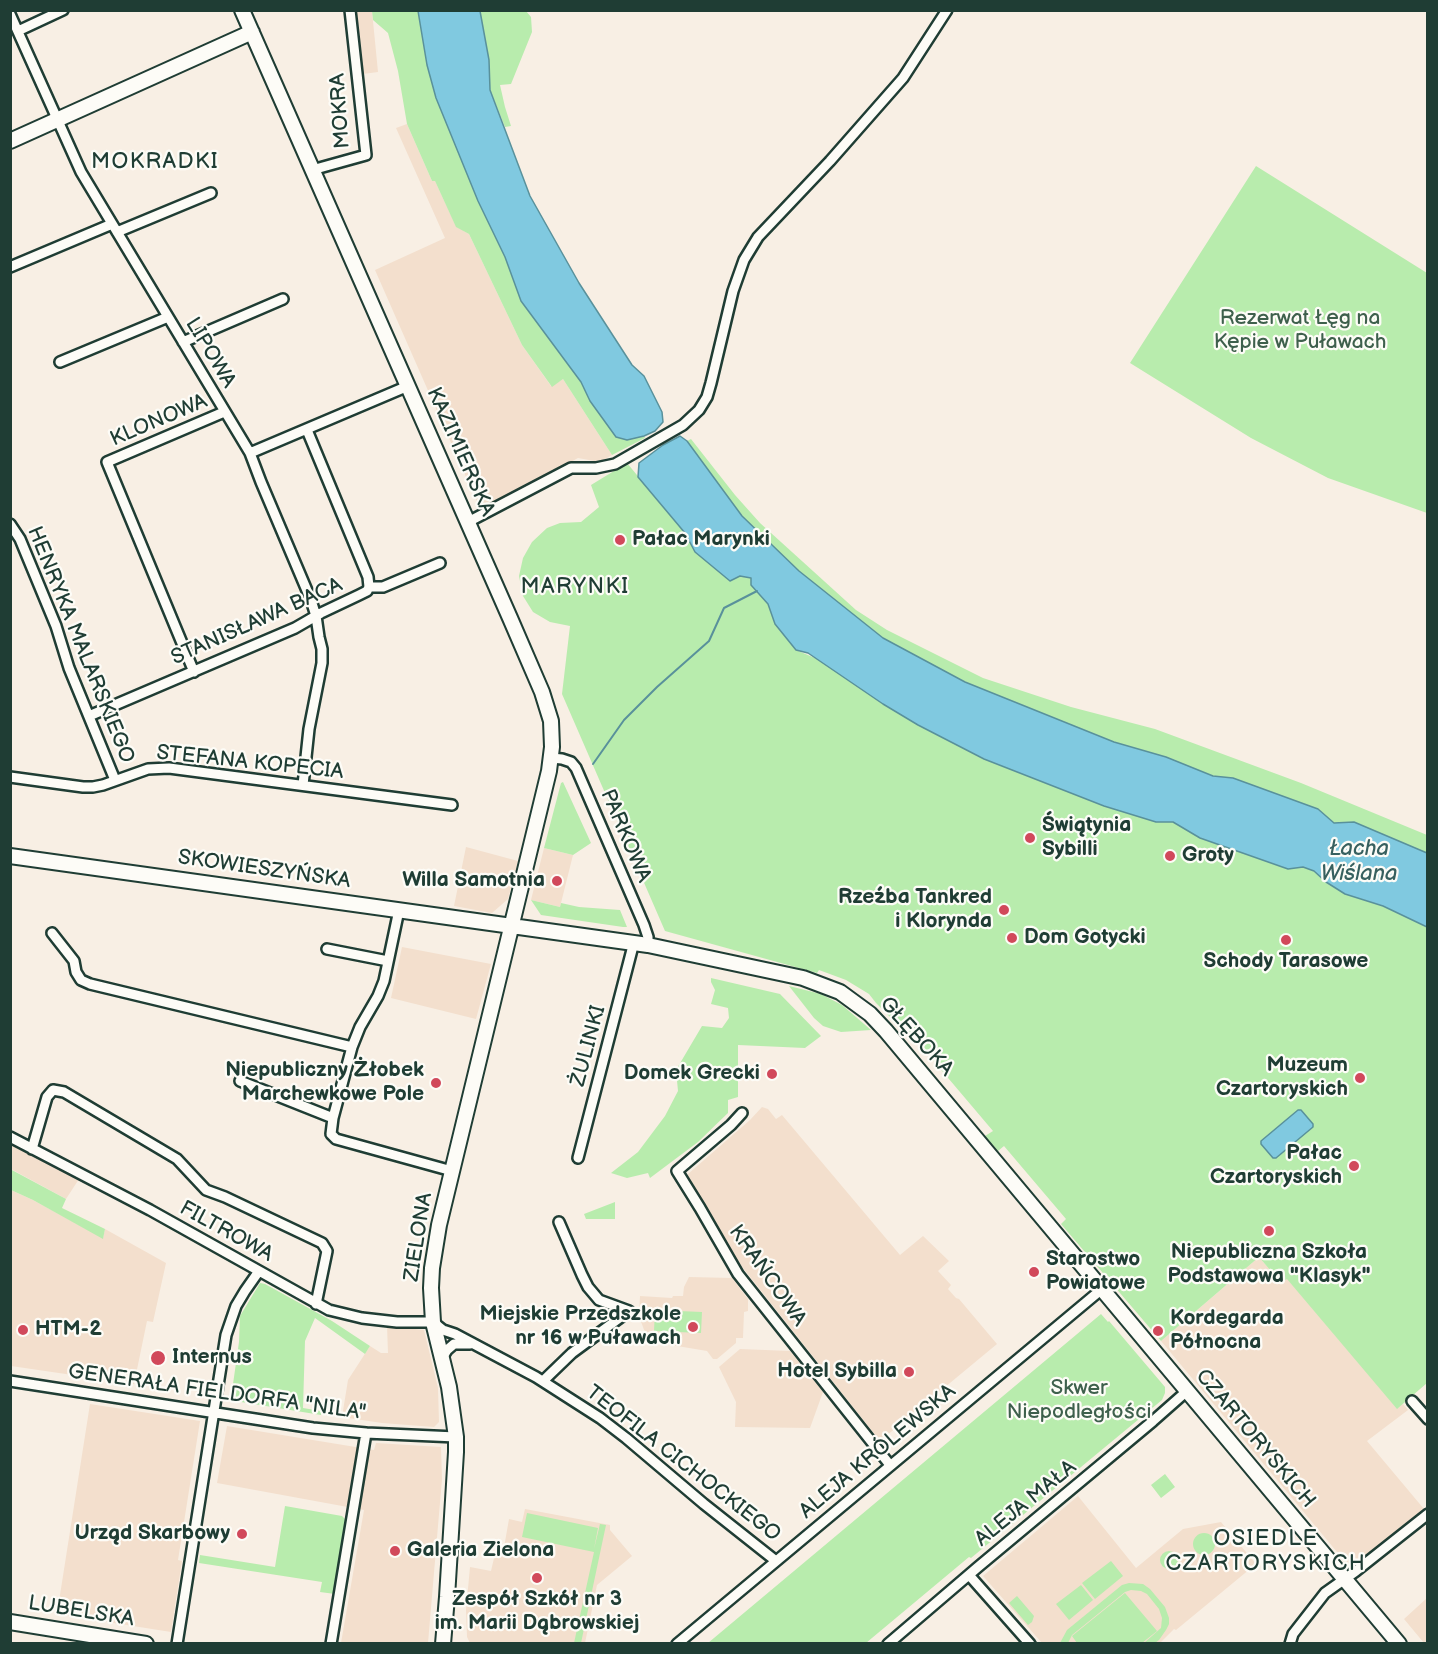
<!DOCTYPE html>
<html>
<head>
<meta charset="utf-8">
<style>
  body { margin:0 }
  #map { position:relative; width:1438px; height:1654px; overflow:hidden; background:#f8efe4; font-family:"Balsamiq Sans",sans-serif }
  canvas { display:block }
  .frame { position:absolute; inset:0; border:12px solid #1f3d34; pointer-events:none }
</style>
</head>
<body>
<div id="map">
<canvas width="1438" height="1654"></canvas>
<div class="frame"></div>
</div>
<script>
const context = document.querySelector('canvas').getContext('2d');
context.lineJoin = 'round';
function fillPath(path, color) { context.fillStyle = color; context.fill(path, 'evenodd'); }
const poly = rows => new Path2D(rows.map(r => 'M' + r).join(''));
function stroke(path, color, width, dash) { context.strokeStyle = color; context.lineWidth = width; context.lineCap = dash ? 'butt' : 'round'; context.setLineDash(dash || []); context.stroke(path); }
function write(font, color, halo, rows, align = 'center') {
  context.font = font + ' "Balsamiq Sans",sans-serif'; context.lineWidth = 4.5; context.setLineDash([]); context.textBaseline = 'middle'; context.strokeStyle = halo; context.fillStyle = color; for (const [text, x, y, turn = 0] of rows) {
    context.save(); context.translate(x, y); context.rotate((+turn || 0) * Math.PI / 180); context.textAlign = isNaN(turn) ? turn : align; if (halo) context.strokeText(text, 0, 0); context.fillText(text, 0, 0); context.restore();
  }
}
fillPath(poly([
  [356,11,372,11,378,72,363,74],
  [407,124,432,181,435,181,456,226,469,234,522,345,551,386,563,379,612,455,600,462,578,458,481,511,375,270,445,238,396,128],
  [466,847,518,861,508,899,492,913,454,906],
  [544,848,573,855,560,907,531,900],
  [402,947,491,964,476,1019,391,998],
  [762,1107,768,1109,776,1119,782,1115,900,1255,923,1236,949,1261,938,1271,951,1285,948,1289,956,1298,959,1299,997,1344,880,1441,739,1263,712,1219,706,1205,688,1179,688,1174,750,1120],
  [10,1142,79,1179,66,1199,11,1169],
  [11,1190,33,1200,103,1238,105,1229,166,1263,153,1322,147,1321,134,1384,11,1366],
  [1259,1257,1281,1283,1287,1278,1397,1408,1403,1404,1408,1410,1367,1441,1424,1509,1353,1565,1347,1564,1161,1341],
  [689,1277,732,1278,748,1299,748,1311,744,1312,743,1338,736,1338,736,1343,717,1359,713,1359,707,1351,653,1342,647,1338,639,1316,640,1296,672,1298,673,1296,683,1296,684,1287],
  [387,1326,424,1330,438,1388,439,1422,434,1427,382,1423,342,1417,348,1380,370,1346,381,1353,388,1353],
  [740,1349,790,1351,823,1392,810,1428,735,1427,736,1402,719,1367],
  [90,1404,200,1421,178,1560,182,1561,171,1632,57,1614],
  [227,1426,374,1450,376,1443,441,1447,442,1479,428,1643,341,1643,364,1510,217,1483],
  [1078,1496,1136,1568,1183,1529,1221,1522,1256,1564,1176,1630,1174,1629,1159,1644,1042,1643,983,1576],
  [525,1509,610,1525,610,1530,632,1556,597,1585,585,1643,470,1643,467,1637,466,1610,470,1567,491,1571,495,1554,503,1553,509,1519,522,1522],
  [1427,1598,1427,1643,1424,1643,1404,1619]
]), '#f3dfcd');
fillPath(poly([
  [372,11,418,11,427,65,478,201,505,257,521,301,581,382,590,401,627,440,644,436,645,438,612,455,563,379,552,387,522,345,469,234,456,227,435,181,432,181,407,124,398,71,388,33,373,20],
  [480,11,526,11,531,17,532,32,511,84,500,85,505,107,511,126,505,127,490,90,489,60],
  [1256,166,1427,273,1427,513,1328,478,1251,438,1130,363],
  [691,439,735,495,760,523,856,610,887,630,983,678,1071,707,1155,729,1301,783,1427,835,1427,853,1354,822,1334,823,1317,809,1233,778,1213,776,1166,757,1114,742,965,682,883,638,799,571,742,516,687,441],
  [627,463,685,533,695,552,740,576,751,578,751,585,768,604,775,624,796,650,1166,807,1288,869,1303,867,1427,904,1427,1383,1397,1409,1287,1279,1281,1283,1259,1257,1161,1341,1061,1224,1066,1219,1004,1146,998,1151,985,1136,993,1131,904,1026,900,1021,896,1023,876,1003,869,994,846,980,819,970,817,973,665,931,562,694,570,626,550,622,533,612,523,596,519,576,523,558,532,542,547,528,560,523,581,522,599,507,591,485],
  [563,782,591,843,573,855,544,848,561,783],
  [531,900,560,907,561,903,579,907,620,910,627,927,623,927,541,915],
  [711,978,780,994,821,1036,805,1048,738,1045,738,1097,728,1100,728,1113,698,1142,650,1178,648,1173,627,1178,611,1173,638,1152,665,1116,678,1091,676,1070,702,1026,722,1028,729,1018,728,1008,711,1004,715,990,711,982],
  [789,986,821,994,842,1005,871,1030,841,1032,823,1026,814,1018],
  [10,1169,66,1199,62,1208,105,1229,103,1239,33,1200,11,1190],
  [615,1202,615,1219,586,1219,584,1214],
  [260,1283,265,1284,332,1321,370,1346,365,1354,315,1318,305,1341,303,1408,321,1411,321,1415,235,1401,231,1398,239,1342,240,1316],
  [655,1310,702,1312,701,1333,654,1331],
  [1101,1314,1108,1322,1109,1321,1165,1387,1165,1393,1162,1400,971,1558,969,1557,866,1643,708,1643],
  [1165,1474,1175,1487,1161,1498,1151,1485],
  [285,1506,342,1516,346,1520,347,1522,335,1594,320,1592,322,1582,199,1563,200,1555,275,1567],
  [527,1513,598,1528,594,1549,600,1524,606,1525,581,1643,574,1643,594,1552,522,1537],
  '1193 1544a11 11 0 1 1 22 0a11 11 0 1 1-22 0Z',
  '1160 1560a9 9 0 1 1 18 0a9 9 0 1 1-18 0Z',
  [1111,1561,1123,1576,1095,1599,1082,1583],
  [1129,1583,1143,1584,1150,1589,1165,1607,1169,1618,1169,1624,1166,1630,1159,1640,1155,1643,1144,1643,1161,1628,1162,1618,1159,1609,1147,1594,1141,1591,1131,1590,1125,1592,1072,1635,1068,1643,1060,1643,1067,1630,1122,1585],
  [1081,1585,1093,1600,1069,1620,1056,1604],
  [1125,1593,1157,1631,1142,1643,1077,1643,1072,1636],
  [1017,1596,1034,1616,1032,1622,1028,1625,1009,1603]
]), '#b8ecad');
const water = poly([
  [418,11,480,11,489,60,490,90,530,196,579,283,632,365,644,376,662,412,663,422,655,431,644,436,627,440,616,437,590,401,581,382,521,301,505,257,478,201,436,98,427,65,418,11],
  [680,436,687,441,742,516,799,571,883,638,965,682,1114,742,1166,757,1213,776,1233,778,1318,809,1334,823,1354,822,1427,853,1427,927,1383,906,1345,894,1326,882,1314,871,1303,867,1288,869,1200,838,1173,822,1156,822,1104,806,984,759,918,725,883,704,808,653,796,650,775,624,768,604,751,585,751,578,740,576,730,581,695,552,685,533,638,477,639,463,663,445,680,436],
  [1298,1110,1301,1110,1313,1124,1313,1127,1276,1158,1273,1158,1261,1144,1261,1141,1298,1110]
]);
fillPath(water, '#80c9e0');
stroke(water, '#59919b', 1.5);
stroke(poly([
  [593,764,624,720,657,687,709,641,724,608,757,591]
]), '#59919b', 2);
const street = poly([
  [10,14,81,172,250,453,408,386],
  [18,31,63,10],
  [312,170,366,155,350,10],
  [117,232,211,193],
  [10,267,112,224],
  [183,342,283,299],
  [60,362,168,317],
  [307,430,368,577,369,587],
  [250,453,261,482,311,600,316,616,319,637,322,649,322,663,309,729,303,785],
  [468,522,571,468,596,468,615,464,683,425,699,410,707,397,711,383,733,291,744,260,758,237,830,161,903,78,947,10],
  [10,524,20,539,56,626,69,668,115,780],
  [194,672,107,462,224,412],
  [89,716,295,628,321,613,359,595,367,591,369,587,383,587,440,563],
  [551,758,562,759,571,762,576,768,644,925,648,937,648,945],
  [10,777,83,787,93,787,103,785,148,769,169,768,452,805],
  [399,910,384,981,378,996,360,1027,352,1047,333,1118,331,1134,336,1139,452,1171],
  [52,933,74,961,76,972,81,980,90,984,352,1047],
  [327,949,388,961],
  [240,1081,333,1118],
  [742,1113,731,1125,677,1171,700,1208,738,1274,890,1465],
  [10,1137,150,1210,329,1310,362,1318,397,1322,433,1322,443,1330,455,1334,536,1377,600,1418,626,1438,704,1504,776,1561],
  [32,1149,47,1097,53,1090,64,1092,177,1159,206,1190,225,1197,322,1243,327,1251,316,1304],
  [578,1158,634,942],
  [442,1358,447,1350,454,1344,470,1344],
  [10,1381,313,1428,366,1433,456,1437],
  [543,1381,572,1353,629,1311,599,1300,588,1287,582,1275,559,1222],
  [1412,1401,1428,1419],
  [969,1575,1030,1644],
  [177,1644,226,1335,236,1306,245,1291,259,1271],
  [331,1644,366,1433],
  [677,1644,1102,1289],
  [888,1644,978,1567,1153,1421,1187,1391],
  [1290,1644,1293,1634,1325,1593,1356,1571,1428,1514]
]);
const secondary = poly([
  [242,10,510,618,542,692,551,721,552,747,549,771,439,1225,432,1268,431,1288,433,1322,449,1387,456,1437,456,1452,447,1597,443,1644],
  [10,141,252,32],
  [10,856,648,945,803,978,840,992,870,1014,886,1031,1399,1644],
  [10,1622,146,1644]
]);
stroke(street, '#1f3d34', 14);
stroke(secondary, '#1f3d34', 18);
stroke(street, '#fdfcf7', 9);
stroke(secondary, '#fdfcf7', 14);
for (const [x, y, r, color] of [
  [620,540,6,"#d1495b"],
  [1030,838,6,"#d1495b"],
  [1170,856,6,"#d1495b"],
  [557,881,6,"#d1495b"],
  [1004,910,6,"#d1495b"],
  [1012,938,6,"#d1495b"],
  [1286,940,6,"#d1495b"],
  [772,1074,6,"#d1495b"],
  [1360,1078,6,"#d1495b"],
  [436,1083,6,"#d1495b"],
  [1354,1166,6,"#d1495b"],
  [1269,1231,6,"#d1495b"],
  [1034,1272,6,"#d1495b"],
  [693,1327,6,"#d1495b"],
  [23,1330,6,"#d1495b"],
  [1158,1331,6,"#d1495b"],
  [158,1358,8,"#d1495b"],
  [909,1372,6,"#d1495b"],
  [242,1534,6,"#d1495b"],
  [395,1551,6,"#d1495b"],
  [537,1578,6,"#d1495b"]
]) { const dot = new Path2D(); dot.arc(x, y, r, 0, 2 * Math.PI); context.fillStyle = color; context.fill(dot); stroke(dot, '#fdfcf7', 2); }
write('21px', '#1f3d34', '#fdfcf7', [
  ["MOKRA",341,111,-94],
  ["LIPOWA",210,353,59],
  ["KLONOWA",159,421,-23],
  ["KAZIMIERSKA",460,452,66],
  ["STANISŁAWA BACA",257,622,-24],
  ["HENRYKA MALARSKIEGO",80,645,68],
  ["STEFANA KOPECIA",250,763,6],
  ["PARKOWA",625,836,67],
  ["SKOWIESZYŃSKA",264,870,8],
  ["GŁĘBOKA",916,1037,48],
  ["ŻULINKI",589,1046,-75],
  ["FILTROWA",226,1232,29],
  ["ZIELONA",419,1237,-81],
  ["KRAŃCOWA",767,1276,55],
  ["GENERAŁA FIELDORFA \"NILA\"",217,1393,8],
  ["CZARTORYSKICH",1255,1439,50],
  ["ALEJA KRÓLEWSKA",878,1452,-40],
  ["TEOFILA CICHOCKIEGO",683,1464,38],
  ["ALEJA MAŁA",1026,1504,-39],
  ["LUBELSKA",81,1612,9]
]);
write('21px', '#3e604c', '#fdfcf7', [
  ["Rezerwat Łęg na",1300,319],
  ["Kępie w Puławach",1300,343],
  ["Skwer",1079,1389],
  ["Niepodległości",1079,1413]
]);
write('bold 21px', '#1f3d34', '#fdfcf7', [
  ["Pałac Marynki",632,540],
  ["Świątynia",1042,826],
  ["Sybilli",1042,850],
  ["Groty",1182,856],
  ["Willa Samotnia",545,881,"right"],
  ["Rzeźba Tankred",992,898,"right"],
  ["i Klorynda",992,922,"right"],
  ["Dom Gotycki",1024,938],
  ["Schody Tarasowe",1286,962,"center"],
  ["Muzeum",1348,1066,"right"],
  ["Czartoryskich",1348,1090,"right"],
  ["Niepubliczny Żłobek",424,1071,"right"],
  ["Marchewkowe Pole",424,1095,"right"],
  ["Domek Grecki",760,1074,"right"],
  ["Pałac",1342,1154,"right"],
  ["Czartoryskich",1342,1178,"right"],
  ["Niepubliczna Szkoła",1269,1253,"center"],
  ["Podstawowa \"Klasyk\"",1269,1277,"center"],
  ["Starostwo",1046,1260],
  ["Powiatowe",1046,1284],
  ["Miejskie Przedszkole",681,1315,"right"],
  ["nr 16 w Puławach",681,1339,"right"],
  ["Kordegarda",1170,1319],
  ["Północna",1170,1343],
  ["HTM-2",35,1330],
  ["Internus",172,1358],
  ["Hotel Sybilla",897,1372,"right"],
  ["Urząd Skarbowy",230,1534,"right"],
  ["Galeria Zielona",407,1551],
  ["Zespół Szkół nr 3",537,1600,"center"],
  ["im. Marii Dąbrowskiej",537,1624,"center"]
], 'left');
context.letterSpacing = '1.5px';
write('22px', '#1f3d34', '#fdfcf7', [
  ["MOKRADKI",155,162],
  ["MARYNKI",575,587],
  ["OSIEDLE",1266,1539],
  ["CZARTORYSKICH",1266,1564]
]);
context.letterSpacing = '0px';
write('italic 22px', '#37605f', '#fdfcf7', [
  ["Łacha",1359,849],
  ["Wiślana",1359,874]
]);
</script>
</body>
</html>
